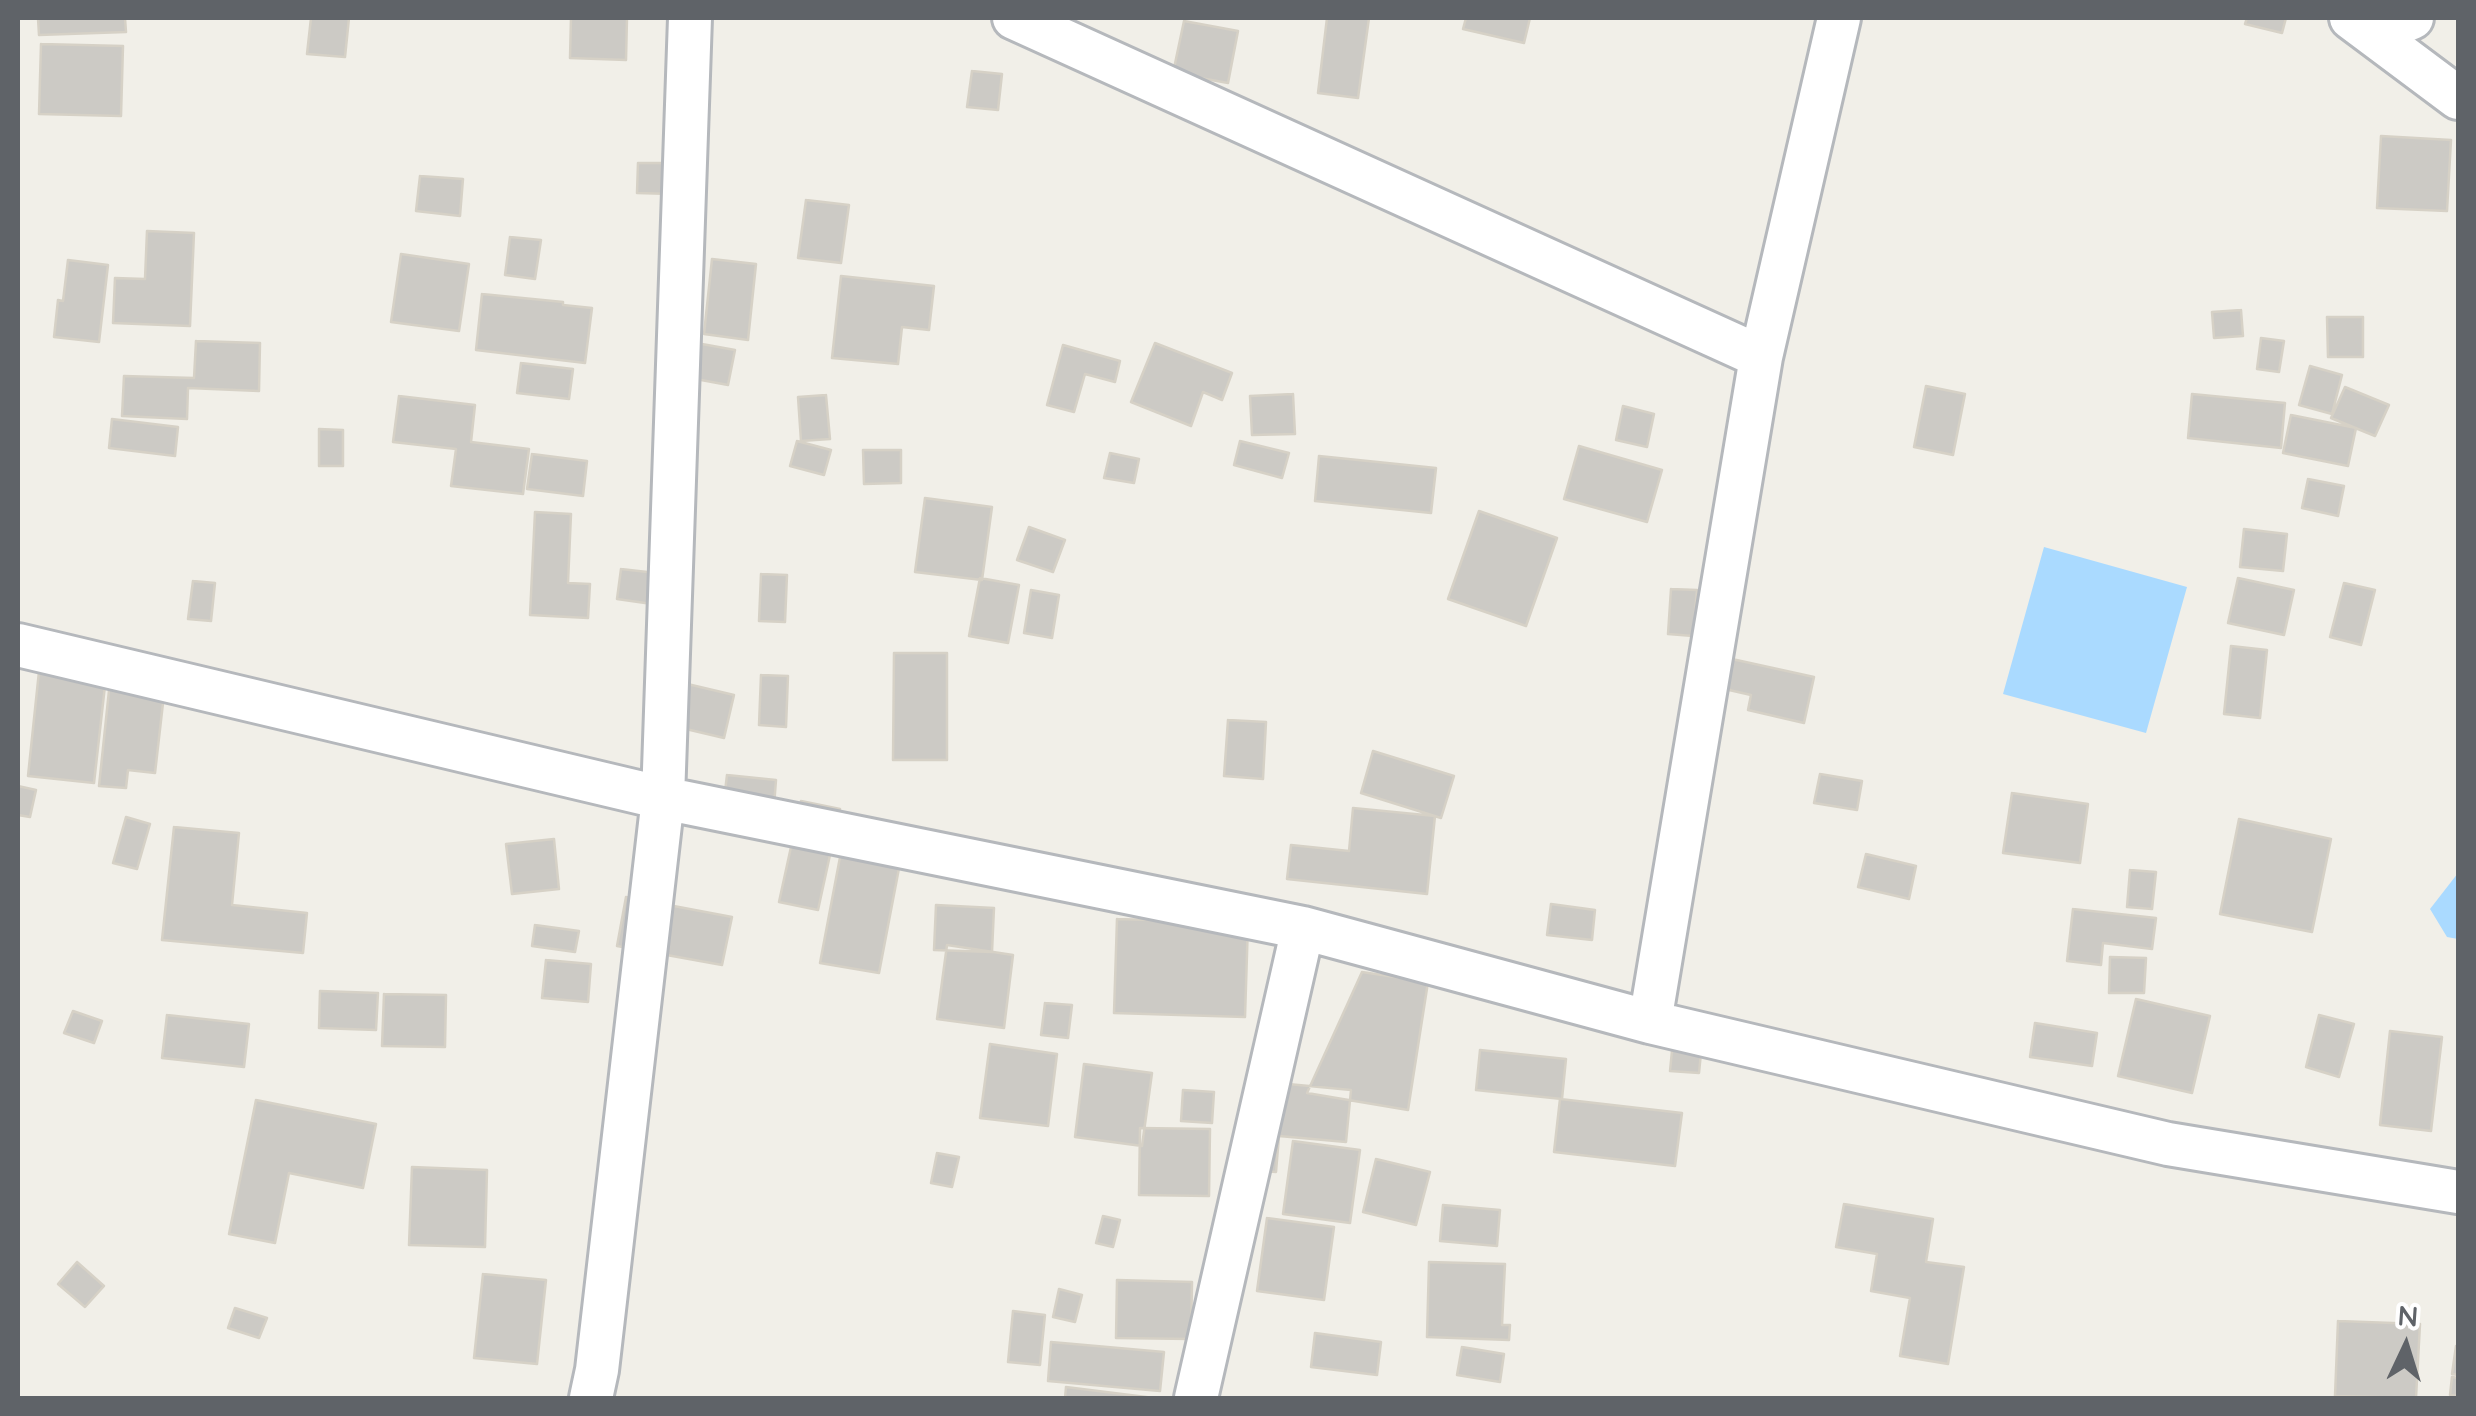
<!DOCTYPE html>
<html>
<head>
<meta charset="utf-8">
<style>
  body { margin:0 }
  #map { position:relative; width:2476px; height:1416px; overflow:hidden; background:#f1efe8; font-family:Quicksand,sans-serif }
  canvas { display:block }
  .frame { position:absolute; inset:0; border:20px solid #5f6368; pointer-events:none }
  .north { position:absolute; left:2356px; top:1296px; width:100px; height:100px; -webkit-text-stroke:8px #fff; paint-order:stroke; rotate:4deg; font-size:28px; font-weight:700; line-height:40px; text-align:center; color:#5f6368 }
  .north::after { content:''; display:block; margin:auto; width:35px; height:45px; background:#5f6368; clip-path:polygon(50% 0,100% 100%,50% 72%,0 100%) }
</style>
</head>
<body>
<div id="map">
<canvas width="2476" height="1416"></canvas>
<div class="frame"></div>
<div class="north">N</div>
</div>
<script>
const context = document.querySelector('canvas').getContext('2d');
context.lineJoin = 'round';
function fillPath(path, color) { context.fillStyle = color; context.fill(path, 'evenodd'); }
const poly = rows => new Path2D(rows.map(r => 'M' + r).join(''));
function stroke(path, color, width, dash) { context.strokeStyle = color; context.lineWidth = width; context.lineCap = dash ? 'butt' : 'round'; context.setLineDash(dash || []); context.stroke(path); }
fillPath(poly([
  [2044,547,2187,587,2146,733,2003,694],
  [2458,873,2458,939,2447,937,2430,909]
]), '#aadaff');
const building = poly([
  [38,18,125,18,126,32,39,35,38,18],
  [311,18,349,18,345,57,307,54,311,18],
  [571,18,627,18,626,60,570,58,571,18],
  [1327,18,1369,18,1358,98,1318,93,1327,18],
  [1466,18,1530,18,1524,43,1463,29,1466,18],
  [2247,18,2286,18,2282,33,2245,24,2247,18],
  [1184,21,1238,31,1228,83,1173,73,1184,21],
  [41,44,123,46,121,116,39,114,41,44],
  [972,71,1002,74,998,110,967,107,972,71],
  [2381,136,2451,140,2447,211,2377,208,2381,136],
  [638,163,672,163,671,194,637,193,638,163],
  [420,176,463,179,460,216,416,211,420,176],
  [806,200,849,205,841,263,798,258,806,200],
  [147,231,194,233,190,326,113,323,115,278,145,279,147,231],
  [510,237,541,240,535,279,505,275,510,237],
  [401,254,469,264,459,331,391,322,401,254],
  [712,259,756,264,748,340,704,334,712,259],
  [68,260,108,265,99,342,54,337,58,300,63,301,68,260],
  [841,276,934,286,929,330,902,327,898,364,832,358,841,276],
  [482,294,563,302,563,305,592,308,585,363,476,350,482,294],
  [2241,310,2243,336,2214,338,2212,312,2241,310],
  [2327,317,2363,317,2363,357,2328,357,2327,317],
  [2261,338,2284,341,2279,372,2257,369,2261,338],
  [196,341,260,343,259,391,188,388,187,419,122,416,124,376,194,378,196,341],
  [691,342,735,350,728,385,685,377,691,342],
  [1155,343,1232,373,1222,400,1203,392,1191,426,1131,402,1155,343],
  [1063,345,1120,361,1115,382,1085,374,1074,412,1047,405,1063,345],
  [521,363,573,369,569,399,517,393,521,363],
  [2310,366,2342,375,2332,414,2299,405,2310,366],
  [1926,386,1965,394,1953,455,1914,447,1926,386],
  [2345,387,2389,405,2375,436,2331,418,2345,387],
  [1293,394,1295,434,1252,435,1250,396,1293,394],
  [2192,394,2285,403,2281,448,2188,438,2192,394],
  [826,395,830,439,801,441,798,397,826,395],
  [399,396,475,405,471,442,529,449,523,494,451,486,456,449,393,442,399,396],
  [1623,406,1654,414,1647,447,1616,440,1623,406],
  [2291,415,2356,428,2348,466,2283,453,2291,415],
  [112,419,178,427,175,456,109,448,112,419],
  [319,429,343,430,343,466,319,466,319,429],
  [797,441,831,450,824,475,790,466,797,441],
  [1240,441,1289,453,1282,478,1234,465,1240,441],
  [1579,446,1662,470,1647,522,1564,499,1579,446],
  [863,450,901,450,901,483,864,484,863,450],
  [1110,453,1139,459,1134,483,1104,478,1110,453],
  [532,454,587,461,583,496,527,489,532,454],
  [1319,456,1436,468,1431,513,1315,501,1319,456],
  [2308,479,2344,486,2338,516,2302,508,2308,479],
  [925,498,992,507,982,580,915,572,925,498],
  [1479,511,1557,538,1526,626,1448,599,1479,511],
  [535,512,571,514,568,583,590,584,588,618,530,615,535,512],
  [1029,527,1065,540,1053,572,1017,560,1029,527],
  [2244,529,2287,534,2283,571,2240,567,2244,529],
  [621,569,656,573,652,604,617,599,621,569],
  [761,574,787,575,785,622,759,621,761,574],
  [980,578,1019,585,1008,643,969,636,980,578],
  [2238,578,2294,590,2284,635,2228,623,2238,578],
  [193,581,215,583,211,621,188,619,193,581],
  [2344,583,2375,590,2361,645,2330,637,2344,583],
  [1671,589,1697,590,1693,636,1668,634,1671,589],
  [1031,590,1059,595,1052,638,1024,633,1031,590],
  [42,643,109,650,94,783,28,776,42,643],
  [2231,646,2267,650,2260,718,2224,714,2231,646],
  [1700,652,1814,677,1804,723,1748,710,1751,695,1694,682,1700,652],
  [894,653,947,653,947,760,893,760,894,653],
  [112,662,167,668,155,773,128,770,126,788,99,786,112,662],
  [761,675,788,676,786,727,759,725,761,675],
  [679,682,734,695,724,738,669,725,679,682],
  [1228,720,1266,722,1263,779,1224,776,1228,720],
  [1373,751,1454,776,1441,818,1361,793,1373,751],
  [1820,774,1862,781,1857,810,1814,803,1820,774],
  [727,775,776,780,774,806,724,800,727,775],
  [18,786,36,790,30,817,18,815,18,786],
  [2012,793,2088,804,2080,863,2003,853,2012,793],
  [801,801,840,809,818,910,779,902,801,801],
  [1353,808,1435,816,1427,894,1287,879,1291,845,1349,851,1353,808],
  [126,817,150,824,137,869,113,863,126,817],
  [2239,819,2331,839,2312,932,2220,914,2239,819],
  [174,827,239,833,232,905,307,913,303,953,162,940,174,827],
  [554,839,559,889,512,894,506,844,554,839],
  [841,852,900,863,879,973,820,963,841,852],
  [1866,854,1916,866,1909,899,1858,887,1866,854],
  [2130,870,2156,872,2152,909,2127,907,2130,870],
  [626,897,732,917,722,965,617,946,626,897],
  [1551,904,1595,910,1592,940,1547,935,1551,904],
  [936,905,994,908,992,952,934,950,936,905],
  [2073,909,2156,918,2152,949,2103,943,2101,965,2067,961,2073,909],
  [1117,919,1248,923,1245,1017,1114,1013,1117,919],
  [535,925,579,931,575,952,532,946,535,925],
  [947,945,1013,955,1004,1028,937,1019,947,945],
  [2110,957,2146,958,2144,993,2109,993,2110,957],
  [546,960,591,964,588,1002,542,998,546,960],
  [1362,972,1428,982,1408,1110,1307,1093,1362,972],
  [320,991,378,993,376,1030,319,1028,320,991],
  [384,994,446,995,445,1047,382,1046,384,994],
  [2136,999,2210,1016,2192,1093,2118,1076,2136,999],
  [1045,1003,1072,1005,1068,1038,1041,1035,1045,1003],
  [1676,1010,1705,1013,1699,1073,1670,1071,1676,1010],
  [73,1011,102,1021,94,1043,64,1033,73,1011],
  [167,1015,249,1024,244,1067,162,1058,167,1015],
  [2319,1015,2354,1024,2339,1077,2306,1067,2319,1015],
  [2035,1023,2097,1033,2092,1066,2030,1057,2035,1023],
  [2390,1031,2442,1037,2431,1131,2380,1125,2390,1031],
  [990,1044,1057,1054,1048,1126,980,1118,990,1044],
  [1480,1050,1566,1059,1562,1099,1476,1090,1480,1050],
  [1084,1064,1152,1073,1142,1146,1075,1137,1084,1064],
  [1246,1080,1351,1090,1346,1142,1279,1136,1276,1172,1238,1169,1246,1080],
  [1183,1090,1214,1092,1212,1123,1181,1121,1183,1090],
  [1560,1099,1682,1113,1675,1166,1554,1152,1560,1099],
  [256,1100,376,1124,363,1188,289,1173,275,1243,229,1234,256,1100],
  [1140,1128,1210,1129,1209,1196,1139,1195,1140,1128],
  [1293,1141,1360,1150,1350,1223,1283,1214,1293,1141],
  [937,1153,959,1157,952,1187,931,1183,937,1153],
  [1376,1159,1430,1172,1416,1225,1363,1212,1376,1159],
  [412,1167,487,1170,485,1247,409,1245,412,1167],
  [1844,1204,1933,1219,1926,1262,1964,1267,1948,1364,1900,1356,1910,1298,1871,1291,1877,1254,1836,1247,1844,1204],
  [1443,1205,1500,1210,1497,1246,1440,1241,1443,1205],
  [1103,1216,1120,1220,1113,1247,1096,1243,1103,1216],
  [1267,1218,1334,1227,1324,1300,1257,1291,1267,1218],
  [77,1262,104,1286,85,1307,58,1284,77,1262],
  [1429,1262,1505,1264,1502,1325,1510,1325,1509,1340,1427,1337,1429,1262],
  [483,1274,546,1280,537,1364,474,1358,483,1274],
  [1117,1280,1192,1282,1191,1339,1116,1338,1117,1280],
  [1059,1289,1082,1295,1075,1322,1053,1317,1059,1289],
  [235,1308,267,1318,259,1338,228,1328,235,1308],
  [1013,1311,1045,1315,1040,1365,1008,1362,1013,1311],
  [2338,1321,2420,1324,2416,1398,2335,1396,2338,1321],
  [1315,1333,1381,1342,1377,1375,1311,1367,1315,1333],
  [1051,1342,1164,1352,1160,1391,1048,1381,1051,1342],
  [2456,1346,2458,1346,2458,1375,2452,1374,2456,1346],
  [1462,1347,1504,1354,1500,1382,1457,1375,1462,1347],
  [2452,1377,2458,1378,2458,1396,2450,1395,2452,1377],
  [1066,1387,1154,1398,1065,1398,1066,1387]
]);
fillPath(building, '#cccac5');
stroke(building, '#d6d1c6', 2.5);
const street = poly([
  [1014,18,1761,357],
  [2351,18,2458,98],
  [2374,34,2412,18],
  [18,645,663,798,1303,928,1650,1022,2168,1144,2458,1192],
  [1650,1022,1761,357,1839,18],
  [591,1398,597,1370,663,798,690,18],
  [1196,1398,1303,928]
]);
stroke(street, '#b5b8bc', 48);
stroke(street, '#fff', 42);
</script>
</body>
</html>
